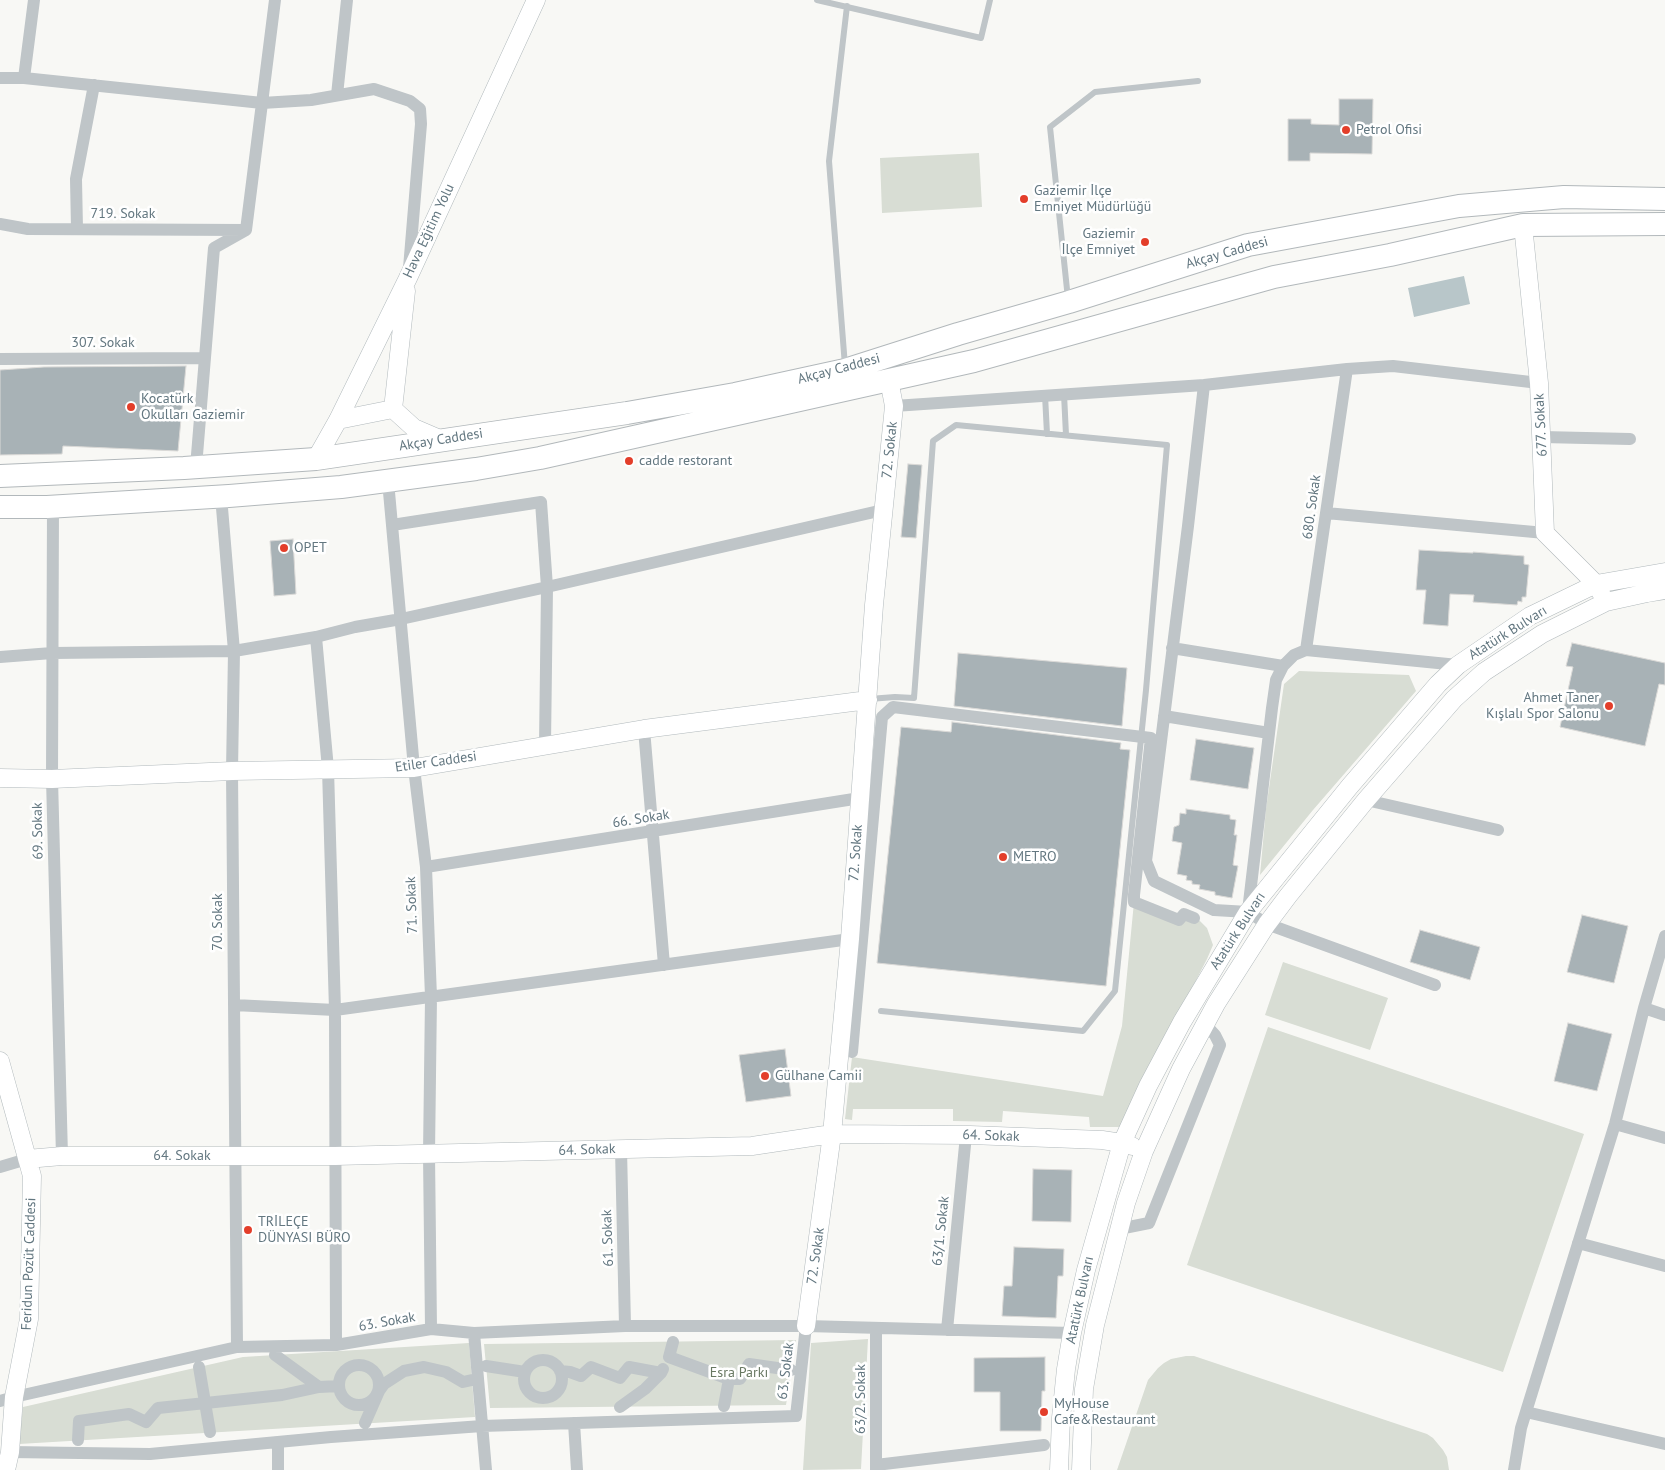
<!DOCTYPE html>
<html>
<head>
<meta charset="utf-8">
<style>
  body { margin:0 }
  canvas { display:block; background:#f8f8f5 }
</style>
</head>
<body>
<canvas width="1665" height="1470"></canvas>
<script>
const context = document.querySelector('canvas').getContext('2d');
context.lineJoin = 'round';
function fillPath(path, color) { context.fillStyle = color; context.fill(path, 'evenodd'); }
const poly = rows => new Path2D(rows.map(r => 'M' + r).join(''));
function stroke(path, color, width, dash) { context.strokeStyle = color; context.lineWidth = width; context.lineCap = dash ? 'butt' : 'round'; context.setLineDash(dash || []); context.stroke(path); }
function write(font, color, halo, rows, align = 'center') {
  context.font = font + ' "PT Sans",sans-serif'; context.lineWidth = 5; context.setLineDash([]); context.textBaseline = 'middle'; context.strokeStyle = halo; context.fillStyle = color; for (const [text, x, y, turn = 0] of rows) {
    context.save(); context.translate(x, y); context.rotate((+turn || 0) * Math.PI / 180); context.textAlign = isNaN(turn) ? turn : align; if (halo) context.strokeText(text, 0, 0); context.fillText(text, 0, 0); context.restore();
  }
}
fillPath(poly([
  [979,153,982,207,882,213,880,158],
  [1299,671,1409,675,1416,691,1313,810,1260,875,1266,809,1284,684],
  [1134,902,1198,919,1207,928,1213,945,1207,959,1120,1127,1090,1127,1089,1117,1003,1111,1002,1122,953,1121,953,1109,853,1109,852,1120,845,1119,852,1057,1103,1096,1122,1026],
  [1283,962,1388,998,1370,1050,1265,1015],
  [1268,1027,1584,1134,1503,1372,1187,1265],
  [868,1339,861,1469,803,1470,811,1343],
  [796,1340,786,1405,490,1408,484,1344],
  [469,1343,475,1417,19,1444,23,1407,243,1357],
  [1186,1356,1194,1356,1427,1434,1433,1438,1443,1450,1447,1457,1449,1470,1117,1470,1148,1380,1158,1368,1164,1363,1171,1359]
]), '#d8ddd4');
fillPath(poly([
  [1464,276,1470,304,1414,317,1408,288]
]), '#b8c6c9');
const building = poly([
  [1339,99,1373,99,1372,154,1310,153,1310,161,1288,161,1288,119,1311,119,1311,124,1339,125,1339,99],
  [186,366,178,451,63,446,62,454,0,455,0,370,44,367,186,366],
  [908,464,922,465,916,538,901,537,908,464],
  [293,539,296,594,274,596,270,541,293,539],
  [1419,550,1473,553,1473,552,1524,556,1524,564,1529,565,1526,597,1522,597,1522,602,1518,601,1517,605,1473,602,1474,595,1450,594,1448,626,1423,624,1426,590,1416,590,1419,550],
  [1572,643,1665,663,1665,685,1659,684,1645,746,1560,727,1573,667,1566,666,1572,643],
  [958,653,1127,668,1122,726,954,706,958,653],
  [952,722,1121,743,1120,749,1130,750,1106,986,877,963,901,727,951,732,952,722],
  [1196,739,1254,748,1248,789,1190,780,1196,739],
  [1186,809,1230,815,1230,819,1236,820,1234,835,1237,835,1233,865,1238,866,1232,898,1215,895,1215,892,1199,889,1200,885,1192,884,1192,881,1186,880,1187,876,1177,874,1182,843,1172,841,1174,827,1179,825,1180,813,1186,814,1186,809],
  [1582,915,1628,926,1614,983,1567,972,1582,915],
  [1420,930,1480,947,1470,980,1410,962,1420,930],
  [1568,1023,1612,1034,1597,1091,1554,1081,1568,1023],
  [785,1049,791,1096,746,1102,739,1055,785,1049],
  [1033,1169,1072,1170,1071,1222,1032,1221,1033,1169],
  [1014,1247,1064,1249,1063,1276,1058,1276,1056,1318,1002,1316,1004,1286,1012,1286,1014,1247],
  [1045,1357,1045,1391,1042,1391,1041,1431,1000,1431,1000,1392,974,1392,974,1358,1045,1357]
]);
fillPath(building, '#a8b2b6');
stroke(building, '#dad9d7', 1);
const secondary = poly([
  [1523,225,1539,383,1545,533,1596,584,1601,593],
  [406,291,393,409,414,428,442,440],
  [338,420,393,409],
  [316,459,338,420,408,278,536,0],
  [0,778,52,779,232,771,414,768,644,729,868,700],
  [0,1061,32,1176,29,1319,14,1397,10,1452,6,1470],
  [27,1159,62,1156,335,1156,752,1146,832,1134,970,1135,1102,1140,1122,1143,1132,1146],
  [806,1326,832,1134,850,939,874,605,894,406,889,380],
  [1059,1470,1061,1418,1066,1369,1072,1333,1086,1270,1122,1143,1148,1086,1182,1022,1248,912,1350,786,1438,684,1458,665,1530,616,1596,584,1665,572],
  [1081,1470,1084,1389,1095,1325,1126,1203,1144,1151,1181,1069,1216,1004,1267,924,1288,896,1366,800,1454,699,1484,672,1542,634,1606,602,1647,593,1665,590]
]);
const highway = poly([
  [0,476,184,468,316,459,627,413,735,394,845,370,958,334,1069,302,1248,245,1459,206,1564,197,1665,199],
  [0,507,47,507,229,496,341,487,476,469,540,458,974,361,1274,277,1390,255,1523,225,1665,224]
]);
stroke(secondary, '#b1b9bc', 19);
stroke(highway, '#b2b8bb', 24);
stroke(poly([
  [817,0,981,38,990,0],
  [1068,299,1050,127,1095,92,1198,81],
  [845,366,829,161,847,6],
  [1064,394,1066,435],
  [1045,395,1047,434],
  [869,699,895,697,914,698,933,441,956,425,1167,445,1146,690,1115,991,1083,1031,881,1011]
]), '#bfc5c8', 6);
stroke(poly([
  [0,78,24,78,262,103,311,100,374,89,410,101,420,109,421,124,409,268],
  [24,78,34,0],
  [337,95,347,0],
  [0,224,28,229,246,230],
  [77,229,76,179,94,85],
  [0,359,205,358],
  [1204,385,1188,526,1146,861,1154,881,1214,910,1248,912,1267,924,1435,985],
  [894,406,1204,385,1347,369,1393,366,1539,383],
  [1542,437,1630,439],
  [196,467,214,248,246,230,275,0],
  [388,481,414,768,426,867,431,997,429,1154,431,1329],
  [221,496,234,651,232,771,237,1347],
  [53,506,52,779,62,1156],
  [1326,513,1545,533],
  [392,525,541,502,547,587,545,745],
  [316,637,328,769,335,1010,336,1345],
  [1172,648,1283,666],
  [1306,650,1347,369],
  [0,657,52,653,234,651,316,637,355,627,401,619,547,587,883,510],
  [1164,716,1269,733],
  [644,729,664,965],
  [1366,800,1498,830],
  [426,867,860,798],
  [1248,911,1272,708,1276,680,1283,666,1294,655,1306,650,1458,665],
  [234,1005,335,1010,850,939],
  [1644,1008,1665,1015],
  [852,1052,882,717,893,707,1151,738,1134,895,1134,902,1179,920,1184,914,1194,918],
  [1615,1124,1665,1138],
  [621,1149,625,1326],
  [0,1167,27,1159],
  [1119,1229,1149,1223,1220,1045,1215,1035,1205,1024],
  [1578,1243,1665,1266],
  [876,1328,876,1470],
  [947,1330,966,1135],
  [474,1333,486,1470],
  [673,1342,669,1357,729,1379],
  [275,1355,319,1387],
  '524 1379a19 19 0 1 1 38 0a19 19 0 1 1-38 0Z',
  '339 1385a20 20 0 1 1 40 0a20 20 0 1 1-40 0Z',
  [486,1366,525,1372],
  [199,1367,210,1432],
  [560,1371,570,1372,581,1376,591,1367,620,1378,629,1367,661,1373],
  [0,1401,14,1397,237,1347,336,1345,431,1329,474,1333,625,1326,806,1326,1072,1333],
  [724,1406,729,1379,740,1379,749,1364,791,1370],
  [620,1407,645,1389,661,1373,663,1369],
  [1526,1412,1665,1444],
  [365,1423,379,1391,384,1384,404,1371,424,1367,446,1372,463,1382,472,1380],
  [574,1423,577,1470],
  [78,1440,79,1421,129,1414,146,1422,158,1408,282,1395,319,1387,339,1386],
  [278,1442,278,1470],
  [10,1452,150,1454,331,1437,482,1426,796,1416,806,1326],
  [876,1465,1044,1445],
  [1514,1470,1521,1428,1615,1124,1644,1008,1665,936]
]), '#bfc5c8', 12);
stroke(secondary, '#fff', 18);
stroke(highway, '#fff', 22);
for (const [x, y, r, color] of [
  [1346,130,5,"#e33e2a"],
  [1024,199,5,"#e33e2a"],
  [1145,242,5,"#e33e2a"],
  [131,407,5,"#e33e2a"],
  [629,461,5,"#e33e2a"],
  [284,548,5,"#e33e2a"],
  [1609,706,5,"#e33e2a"],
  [1003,857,5,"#e33e2a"],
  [765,1076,5,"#e33e2a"],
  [248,1230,5,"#e33e2a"],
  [1044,1412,5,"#e33e2a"]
]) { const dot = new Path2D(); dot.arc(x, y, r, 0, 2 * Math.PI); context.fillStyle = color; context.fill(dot); stroke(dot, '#fff', 2); }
write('14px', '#637780', '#fff', [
  ["Petrol Ofisi",1356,130],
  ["Gaziemir İlçe",1034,191],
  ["Emniyet Müdürlüğü",1034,207],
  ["Gaziemir",1135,234,"right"],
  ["İlçe Emniyet",1135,250,"right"],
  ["Kocatürk",141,399],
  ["Okulları Gaziemir",141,415],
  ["cadde restorant",639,461],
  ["OPET",294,548],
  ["Ahmet Taner",1599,698,"right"],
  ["Kışlalı Spor Salonu",1599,714,"right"],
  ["METRO",1013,857],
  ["Gülhane Camii",775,1076],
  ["TRİLEÇE",258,1222],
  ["DÜNYASI BÜRO",258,1238],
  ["MyHouse",1054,1404],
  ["Cafe&Restaurant",1054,1420]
], 'left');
write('14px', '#637780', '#fff', [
  ["719. Sokak",123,214],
  ["Hava Eğitim Yolu",429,231,-65],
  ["Akçay Caddesi",1227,253,-16],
  ["307. Sokak",103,343],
  ["Akçay Caddesi",839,369,-15],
  ["677. Sokak",1541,425,-93],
  ["Akçay Caddesi",441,440,-9],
  ["72. Sokak",890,450,-84],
  ["680. Sokak",1312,507,-82],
  ["Atatürk Bulvarı",1508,633,-32],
  ["Etiler Caddesi",436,762,-8],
  ["66. Sokak",641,819,-9],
  ["69. Sokak",38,831,-91],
  ["72. Sokak",856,853,-86],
  ["71. Sokak",412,905,-92],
  ["70. Sokak",218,922,-90],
  ["Atatürk Bulvarı",1238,931,-57],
  ["64. Sokak",991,1136,2],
  ["64. Sokak",587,1150,-2],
  ["64. Sokak",182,1156],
  ["63/1. Sokak",941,1231,-84],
  ["61. Sokak",608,1238,-92],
  ["72. Sokak",816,1256,-82],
  ["Feridun Pozüt Caddesi",29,1264,-88],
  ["Atatürk Bulvarı",1080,1300,-78],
  ["63. Sokak",387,1322,-10],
  ["63. Sokak",786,1371,-83],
  ["63/2. Sokak",861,1399,-90]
]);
write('14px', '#687862', '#fff', [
  ["Esra Parkı",739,1373]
]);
</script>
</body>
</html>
